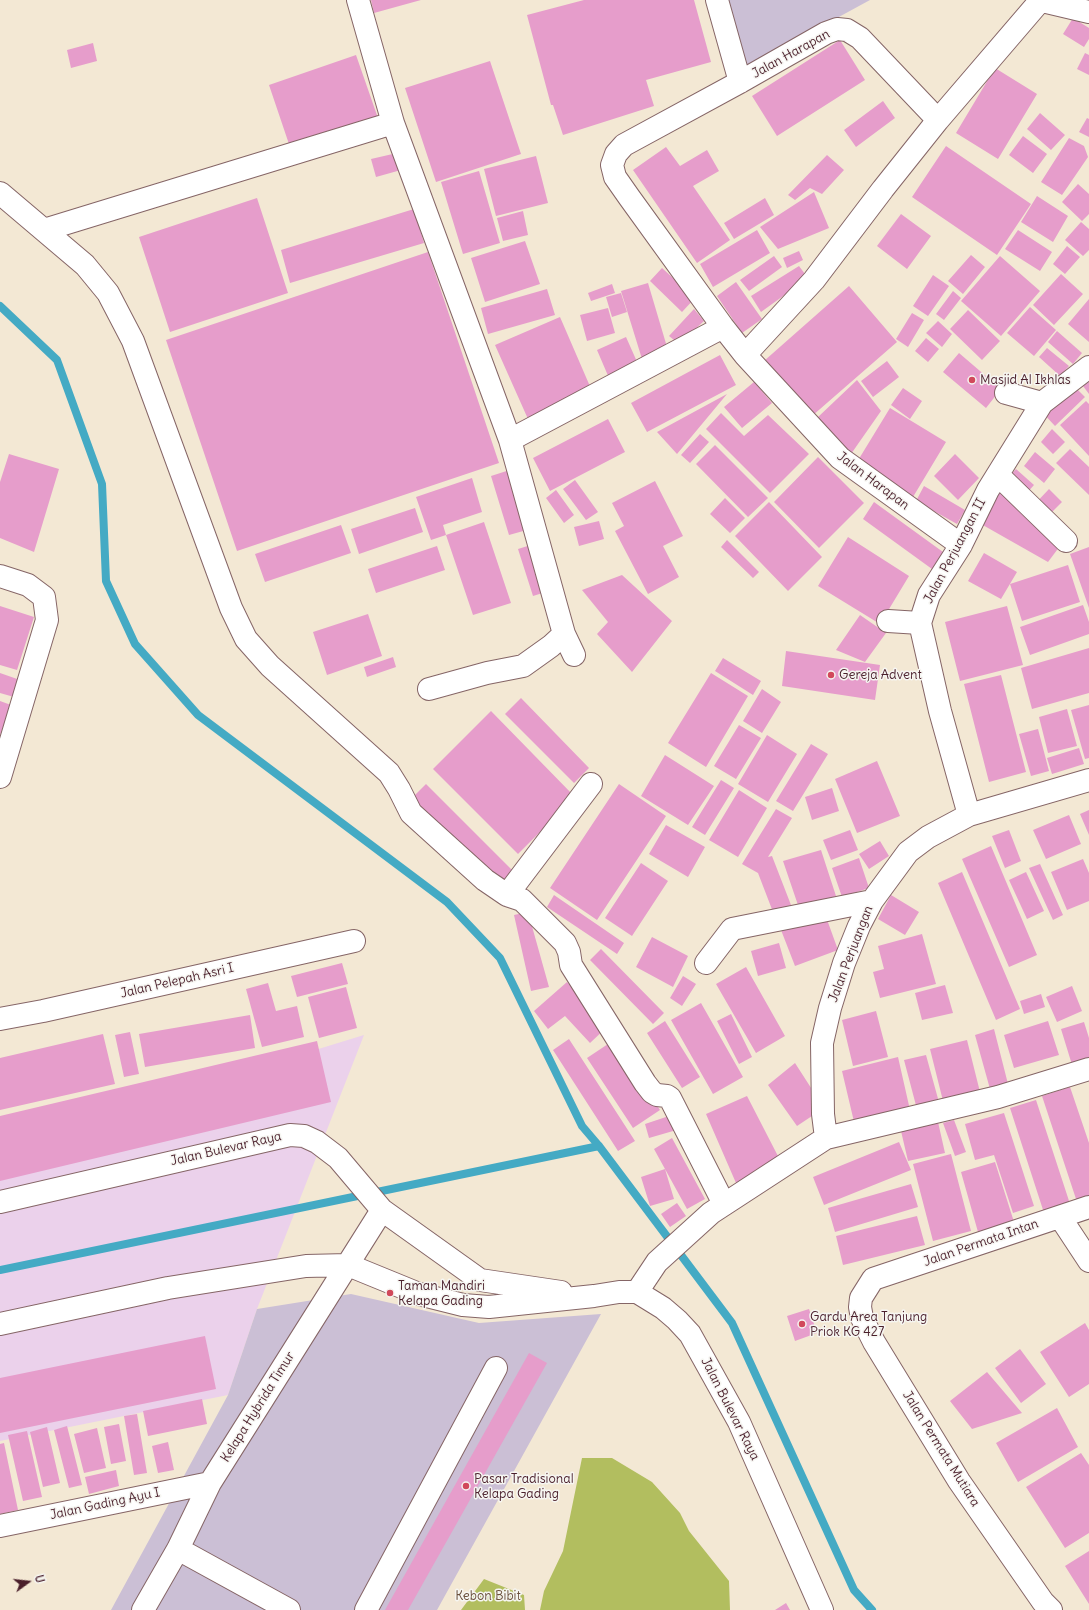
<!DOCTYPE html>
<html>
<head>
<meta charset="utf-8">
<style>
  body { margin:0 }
  #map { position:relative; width:1089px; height:1610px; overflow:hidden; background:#f3e8d4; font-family:Delius,sans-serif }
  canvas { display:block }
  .north { position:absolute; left:8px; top:1562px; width:40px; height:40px; -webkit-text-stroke:3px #f6f6f2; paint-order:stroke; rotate:75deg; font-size:11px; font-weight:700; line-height:16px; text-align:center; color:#4a1f2b }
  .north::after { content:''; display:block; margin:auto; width:14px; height:18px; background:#4a1f2b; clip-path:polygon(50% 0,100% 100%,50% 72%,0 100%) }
</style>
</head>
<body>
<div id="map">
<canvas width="1089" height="1610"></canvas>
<div class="north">U</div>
</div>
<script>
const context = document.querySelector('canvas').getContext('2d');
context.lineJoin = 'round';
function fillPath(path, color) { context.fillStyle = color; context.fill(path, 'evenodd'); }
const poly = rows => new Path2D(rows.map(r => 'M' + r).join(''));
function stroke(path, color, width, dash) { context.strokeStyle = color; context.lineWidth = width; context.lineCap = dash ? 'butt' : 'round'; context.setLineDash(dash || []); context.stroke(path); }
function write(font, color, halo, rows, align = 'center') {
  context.font = font + ' Delius,sans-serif'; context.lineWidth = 3; context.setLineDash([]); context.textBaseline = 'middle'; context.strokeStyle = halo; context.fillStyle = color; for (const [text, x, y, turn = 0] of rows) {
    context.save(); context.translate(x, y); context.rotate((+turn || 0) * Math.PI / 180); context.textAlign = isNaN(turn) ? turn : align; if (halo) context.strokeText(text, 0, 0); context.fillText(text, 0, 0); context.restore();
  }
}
fillPath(poly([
  [364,1035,257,1309,228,1395,0,1441,0,1147]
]), '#ebd1eb');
fillPath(poly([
  [727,0,870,0,747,67],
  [351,1294,479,1323,601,1314,437,1610,111,1610,228,1395,257,1309]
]), '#cbbfd5');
fillPath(poly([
  [582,1458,612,1458,652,1482,680,1513,689,1531,729,1581,730,1610,540,1610,544,1591,563,1551],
  [484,1579,524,1595,525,1610,461,1610]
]), '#b2be5f');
stroke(poly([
  [0,306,57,360,102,484,106,581,135,644,198,715,447,902,500,958,582,1126,599,1146,732,1323,854,1590,872,1610],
  [0,1270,599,1146]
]), '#44aac4', 8);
fillPath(poly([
  [371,0,421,0,374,13],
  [584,0,694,0,711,62,646,80,654,106,563,135,553,105,551,105,527,15],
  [1073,18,1089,28,1089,39,1084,47,1063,34],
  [840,40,865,80,777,136,752,96],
  [93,43,97,61,71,68,67,50],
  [1085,53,1089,55,1089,75,1077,69],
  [356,55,379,121,291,150,269,85],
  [490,61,521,154,436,182,405,88],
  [995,68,1037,94,998,159,956,133],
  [883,101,895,118,856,147,844,130],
  [1040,113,1065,135,1051,150,1027,129],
  [1087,118,1089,119,1089,137,1079,132],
  [1023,136,1047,154,1033,173,1009,155],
  [1069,138,1084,146,1088,157,1062,195,1041,182],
  [946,146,1031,204,997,255,912,197],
  [666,147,680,166,707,150,719,171,693,186,730,240,697,263,633,170],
  [397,153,401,170,376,177,371,159],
  [827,155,844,170,822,194,810,188,795,200,788,195],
  [536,156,548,203,496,216,484,169],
  [479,171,500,243,463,254,441,182],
  [1078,184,1089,194,1089,214,1082,221,1062,202],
  [814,192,829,228,778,249,760,227],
  [1037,196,1068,216,1053,242,1021,222],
  [257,198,288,293,170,332,139,237],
  [765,198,774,215,734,239,724,223],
  [414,209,424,243,290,283,281,250],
  [523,211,528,235,503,241,497,218],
  [901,214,931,236,907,269,877,246],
  [1081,222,1089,229,1089,250,1083,256,1065,240],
  [757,230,770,253,713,287,700,264],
  [1018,230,1052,252,1040,271,1005,249],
  [525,241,540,284,485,302,471,258],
  [1067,246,1080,257,1065,274,1053,264],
  [799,251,803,260,787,268,783,258],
  [428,252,499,463,237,551,166,340],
  [971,255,985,267,963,294,948,281],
  [774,256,782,267,749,291,740,280],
  [1000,256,1040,291,1001,336,961,301],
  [799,266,808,278,761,312,751,296],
  [662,268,695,298,682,312,650,281],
  [1061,274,1083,294,1054,325,1033,305],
  [933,275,949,286,928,316,913,306],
  [736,282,762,319,742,333,717,296],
  [648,283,667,347,642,359,621,291],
  [612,284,615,293,591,301,588,293],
  [849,286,897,342,812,416,764,361],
  [547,289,555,315,488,334,481,308],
  [953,291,961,298,944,320,936,314],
  [621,293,627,312,612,317,606,297],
  [1089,299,1089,342,1068,324],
  [1030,307,1056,330,1034,356,1007,333],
  [608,308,615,333,587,341,580,315],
  [694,309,704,321,679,344,669,336],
  [968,310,1000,341,982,360,950,329],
  [912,313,924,320,908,347,896,339],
  [560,317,592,391,528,419,495,345],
  [938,321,952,334,942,347,926,333],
  [1057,331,1082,353,1073,364,1048,342],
  [626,337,638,364,609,378,597,350],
  [926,338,939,349,928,362,915,351],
  [1047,348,1069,366,1060,376,1039,357],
  [959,353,1001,389,986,408,943,372],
  [720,355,736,385,647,432,631,403],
  [887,361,899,377,873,397,861,381],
  [857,380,881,411,851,454,817,418],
  [754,382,772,403,742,428,724,407],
  [1070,382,1085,397,1055,426,1041,411],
  [1089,382,1089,394,1083,386],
  [903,388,922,401,910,419,891,405],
  [727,394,677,454,657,432],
  [1086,401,1089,404,1089,456,1060,425],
  [890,408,946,442,913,497,857,462],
  [721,413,744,436,768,415,809,454,770,493,706,429],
  [608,419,625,452,550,491,533,458],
  [1052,429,1065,442,1053,454,1041,442],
  [700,434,709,442,690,463,681,455],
  [715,445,768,498,748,517,696,464],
  [1070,449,1089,467,1089,495,1056,463],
  [1035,452,1055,469,1044,483,1024,466],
  [9,454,59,469,34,552,0,538,0,482],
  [955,454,979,478,958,500,934,476],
  [818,457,864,503,819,548,774,502],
  [516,468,534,528,509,535,491,476],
  [1016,469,1034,485,1025,495,1007,479],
  [472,478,482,512,443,525,446,535,431,540,416,497],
  [575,480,598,512,586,520,563,489],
  [655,481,683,536,663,546,679,577,648,594,615,531,624,526,612,503],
  [1000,485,1063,542,1048,562,981,524],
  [924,486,965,510,957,524,916,501],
  [1049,489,1062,502,1045,519,1032,507],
  [556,490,574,515,564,523,546,498],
  [725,498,745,518,730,533,710,514],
  [769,502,822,557,788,591,735,536],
  [874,502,943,552,932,569,863,519],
  [415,508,423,532,359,554,351,529],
  [599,521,604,539,579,546,574,527],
  [484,522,511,603,473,615,446,535],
  [341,525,351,553,265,582,255,554],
  [848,537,909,576,880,624,818,586],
  [727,540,759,572,753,578,721,547],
  [534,544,549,591,533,596,518,549],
  [437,546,445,570,376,593,368,569],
  [1089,547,1089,608,1070,554],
  [984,553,1017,572,1001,599,968,581],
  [1068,565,1080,602,1022,621,1010,584],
  [622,575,672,621,632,672,597,634,608,622,582,590],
  [1083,605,1089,622,1089,634,1030,655,1020,627],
  [0,606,34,617,17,670,0,665],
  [1007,606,1023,665,960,681,945,622],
  [368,614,382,656,327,675,313,632],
  [860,615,886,633,865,662,836,650],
  [1089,648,1089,693,1032,709,1021,668],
  [786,651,880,665,875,700,782,686],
  [393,657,396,667,367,677,364,667],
  [723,658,761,681,753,695,715,671],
  [0,673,20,680,14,697,0,693],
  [711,673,748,696,706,767,668,743],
  [1001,675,1026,772,989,782,964,684],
  [762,689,781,702,762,733,743,721],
  [521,698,589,768,574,783,505,714],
  [0,701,11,705,0,735],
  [1089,705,1089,758,1085,759,1071,710],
  [1067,709,1077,746,1048,753,1039,717],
  [491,711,575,797,518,854,433,769],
  [739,725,761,738,736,779,714,766],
  [1038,729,1049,771,1031,776,1019,734],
  [767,735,797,754,768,802,738,784],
  [811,744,828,754,793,811,776,801],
  [1079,748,1084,764,1052,774,1047,758],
  [665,755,714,786,688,825,641,796],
  [877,761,900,816,857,833,835,779],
  [721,780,734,788,705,835,692,827],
  [426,784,514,872,498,888,409,801],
  [619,784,666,816,597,920,550,888],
  [832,788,839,811,812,820,805,797],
  [739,790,767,808,738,857,709,840],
  [776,809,792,818,768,857,772,856,791,905,773,912,758,873,742,864],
  [1089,810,1089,835,1080,814],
  [1069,815,1081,844,1046,859,1033,830],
  [666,825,705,847,688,877,649,854],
  [850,830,858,850,831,860,823,840],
  [1009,830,1021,861,1005,868,992,836],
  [880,841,889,856,869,869,859,854],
  [991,846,1037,955,1009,967,962,859],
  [821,850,836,896,799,908,783,861],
  [859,858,869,888,842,897,832,868],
  [1083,859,1089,873,1089,901,1067,910,1051,872],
  [641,863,668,881,632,936,605,918],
  [1040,864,1063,915,1053,920,1029,868],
  [962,872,1020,1009,996,1020,938,883],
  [1026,872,1044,911,1027,919,1009,880],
  [554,895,624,943,617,954,547,907],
  [891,895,919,912,905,935,878,919],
  [528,912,549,987,531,991,514,915],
  [825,914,838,950,795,966,781,930],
  [922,934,936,984,880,998,873,972,884,969,878,946],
  [652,937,688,956,673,987,636,967],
  [779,943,786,968,758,976,751,951],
  [601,949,664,1013,653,1024,590,960],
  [342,963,348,984,297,997,291,976],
  [746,967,785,1036,756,1053,716,984],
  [683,976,696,984,682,1006,670,998],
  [567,982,607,1027,590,1043,565,1016,548,1029,534,1011],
  [268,983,276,1011,297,1006,304,1037,262,1047,246,989],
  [945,985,953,1013,922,1020,915,993],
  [1072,986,1082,1011,1057,1022,1046,997],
  [346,987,357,1028,319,1038,308,997],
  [1041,994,1045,1007,1024,1014,1020,1001],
  [701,1003,743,1077,713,1094,671,1020],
  [876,1011,888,1057,853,1066,842,1020],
  [731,1014,752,1057,739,1064,717,1021],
  [250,1015,255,1048,145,1067,139,1034],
  [665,1021,700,1077,682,1088,647,1033],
  [1048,1021,1059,1055,1014,1068,1004,1035],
  [1084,1022,1089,1038,1089,1062,1073,1068,1061,1029],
  [994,1029,1008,1084,990,1089,975,1035],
  [130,1032,139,1074,124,1077,115,1035],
  [103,1034,115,1084,0,1110,0,1058],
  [569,1039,635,1141,618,1151,553,1050],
  [614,1040,660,1110,633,1128,587,1058],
  [967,1040,980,1092,944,1105,930,1049],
  [317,1041,331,1102,0,1181,0,1116],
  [926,1055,940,1106,918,1113,904,1060],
  [898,1057,910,1110,855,1126,842,1071],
  [795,1063,824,1108,797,1126,768,1085],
  [1070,1087,1089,1143,1089,1201,1078,1205,1042,1096],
  [747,1096,780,1160,736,1183,706,1114],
  [1036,1100,1071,1207,1045,1216,1010,1108],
  [1004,1113,1034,1206,1013,1213,994,1155,975,1160,965,1124],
  [675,1114,680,1129,649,1138,645,1124],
  [954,1120,966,1152,955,1156,943,1123],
  [938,1122,945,1153,908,1161,901,1131],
  [672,1138,705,1199,687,1209,665,1169,674,1199,650,1206,641,1177,665,1169,654,1149],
  [899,1142,911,1170,824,1205,813,1177],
  [951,1154,971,1231,933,1241,913,1164],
  [995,1162,1014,1222,978,1232,961,1172],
  [911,1184,918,1207,835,1232,828,1208],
  [677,1203,686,1216,670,1227,661,1214],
  [917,1216,925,1245,843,1265,836,1236],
  [809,1309,817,1333,795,1341,787,1316],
  [1085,1323,1089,1330,1089,1384,1069,1397,1040,1352],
  [205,1336,216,1389,0,1433,0,1378],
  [1020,1349,1046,1384,1021,1403,995,1368],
  [529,1353,547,1363,408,1610,385,1610],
  [987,1372,1022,1413,972,1429,950,1401],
  [202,1399,207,1424,148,1436,143,1411],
  [1057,1408,1078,1447,1018,1482,996,1443],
  [137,1414,147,1473,134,1475,124,1416],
  [119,1424,126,1461,111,1464,104,1427],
  [67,1426,82,1485,69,1488,54,1430],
  [47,1427,60,1483,43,1487,30,1432],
  [97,1428,106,1468,84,1473,74,1434],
  [27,1431,42,1497,23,1501,8,1435],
  [168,1442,174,1470,158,1473,152,1446],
  [4,1443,18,1510,0,1514,0,1444],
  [1081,1453,1089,1465,1089,1533,1065,1548,1026,1487],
  [116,1470,119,1486,89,1494,85,1477],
  [1089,1551,1089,1604,1065,1566],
  [786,1603,790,1610,775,1610]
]), '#e69dcb');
const minor = poly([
  [358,0,393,123,510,440,564,634,574,655],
  [717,0,740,82],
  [1038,0,1089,12],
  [938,120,1040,1],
  [0,193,85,265,108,293,133,341,231,608,246,639,270,666,389,773,399,789,411,813,485,880,507,895,522,900,565,943,569,952,571,965,645,1083,652,1092,657,1095,667,1096,670,1098,724,1204],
  [44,230,393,123],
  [745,355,814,280,883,189,938,120,860,38,847,30,837,29,826,33,740,82,624,145,616,154,612,165,615,177,629,197,723,327,745,355,840,458,961,545],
  [1006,393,1042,403],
  [510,440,723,327],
  [998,475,1066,541],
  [0,576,28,585,44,597,47,620,0,777],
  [888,621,920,623],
  [429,689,487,673,523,666,551,646,564,634],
  [969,815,940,711,920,623,929,595,961,545,988,490,1042,403,1089,367],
  [507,895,591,784],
  [706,963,732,929,872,901],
  [0,1019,43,1011,354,941],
  [826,1138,998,1097,1089,1069],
  [0,1202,290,1135,304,1136,317,1142,338,1158,382,1210,480,1280,561,1292],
  [1060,1217,1089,1261],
  [637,1292,657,1262,711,1213,826,1138,823,1114,822,1043,830,1008,844,963,859,926,872,901,908,852,928,837,969,815,1089,780],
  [0,1324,168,1288,306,1266,348,1265,419,1294,463,1305,489,1307,594,1296,619,1292,637,1292,663,1308,677,1320,690,1334,739,1422,822,1610],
  [0,1526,210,1483],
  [178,1549,289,1610],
  [143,1610,178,1549,210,1483,382,1210],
  [366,1610,496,1368],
  [1051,1610,1043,1602,959,1481,874,1342,862,1318,860,1307,861,1298,873,1279,1089,1207]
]);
stroke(minor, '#856566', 24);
stroke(minor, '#fff', 22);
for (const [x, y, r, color] of [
  [972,380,4,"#d1495b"],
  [831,675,4,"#d1495b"],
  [390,1293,4,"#d1495b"],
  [802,1324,4,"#d1495b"],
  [466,1486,4,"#d1495b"]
]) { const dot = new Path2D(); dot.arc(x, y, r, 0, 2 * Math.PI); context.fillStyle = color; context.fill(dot); stroke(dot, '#f6f6f2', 1.5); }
write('13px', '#4a1f2b', '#f6f6f2', [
  ["Jalan Harapan",791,54,-29],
  ["Jalan Harapan",873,481,37],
  ["Jalan Perjuangan II",955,551,-62],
  ["Jalan Perjuangan",851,954,-69],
  ["Jalan Pelepah Asri I",177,981,-13],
  ["Jalan Bulevar Raya",226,1149,-13],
  ["Jalan Permata Intan",981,1243,-19],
  ["Kelapa Hybrida Timur",258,1407,-58],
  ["Jalan Bulevar Raya",730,1409,63],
  ["Jalan Permata Mutiara",941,1449,58],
  ["Jalan Gading Ayu I",105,1504,-12]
]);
write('13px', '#4a1f2b', '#f6f6f2', [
  ["Masjid Al Ikhlas",980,380],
  ["Gereja Advent",839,675],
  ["Taman Mandiri",398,1286],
  ["Kelapa Gading",398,1301],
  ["Gardu Area Tanjung",810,1317],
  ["Priok KG 427",810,1332],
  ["Pasar Tradisional",474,1479],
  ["Kelapa Gading",474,1494]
], 'left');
write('13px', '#694f3b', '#f6f6f2', [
  ["Kebon Bibit",488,1596]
]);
</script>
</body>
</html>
